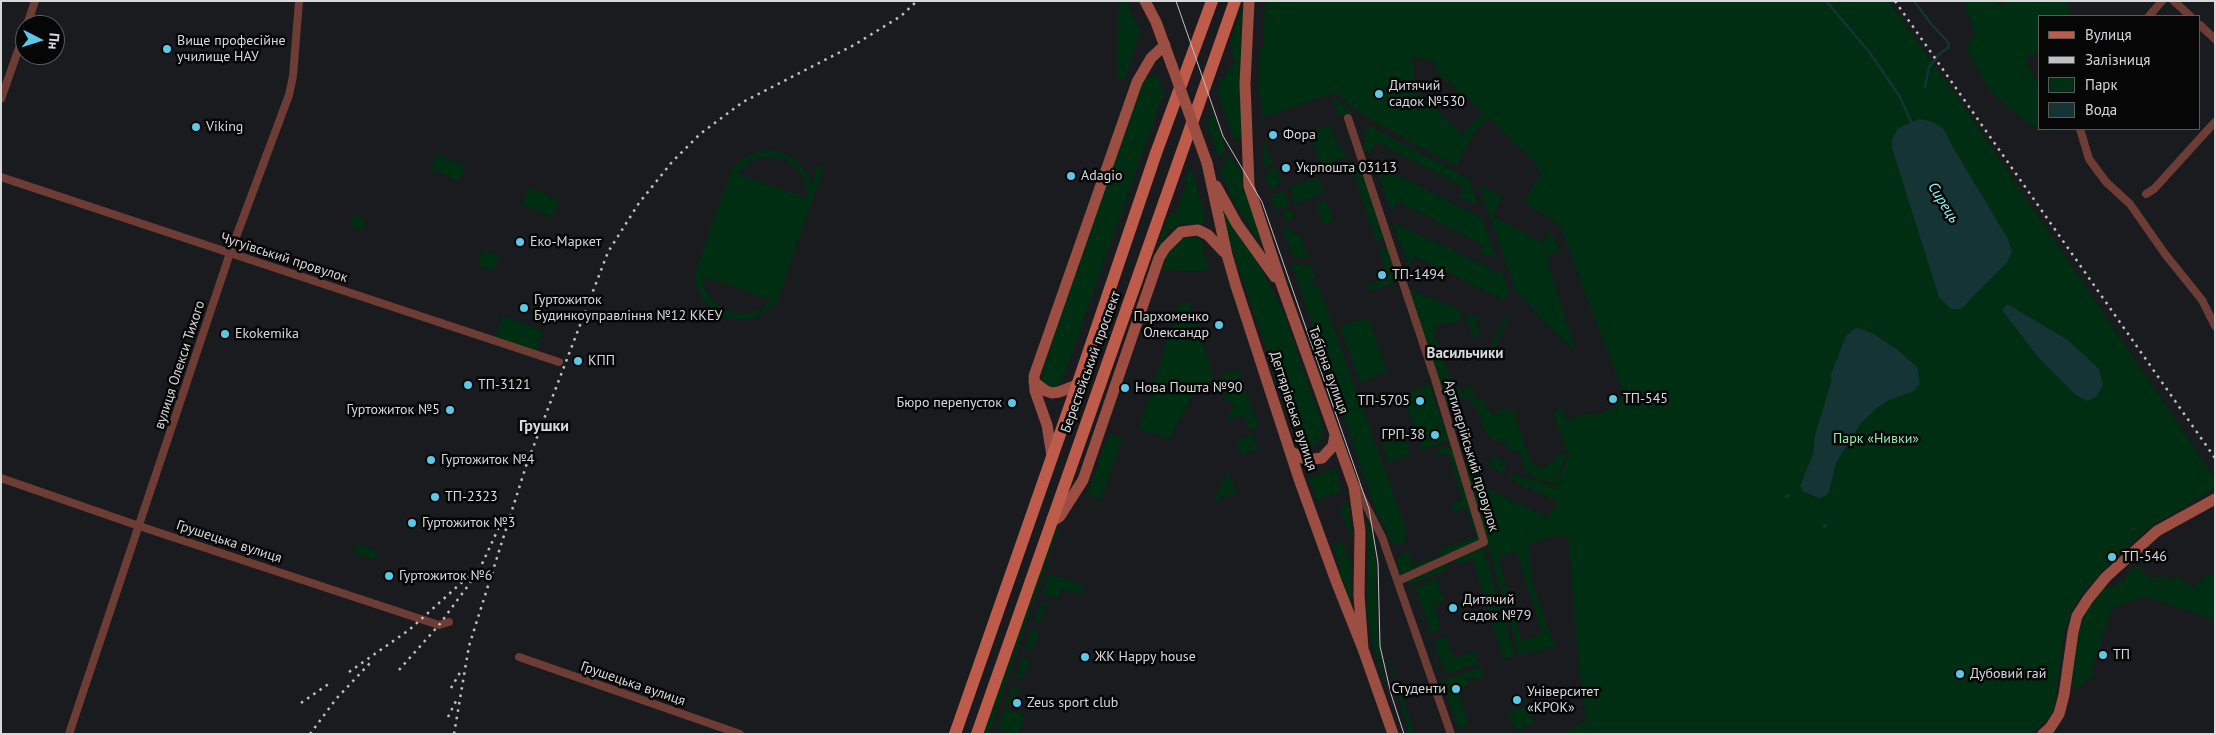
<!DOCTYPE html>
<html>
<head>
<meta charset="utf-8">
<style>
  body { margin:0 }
  #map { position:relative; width:2216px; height:735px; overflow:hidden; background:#1a1b1f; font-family:"PT Sans",sans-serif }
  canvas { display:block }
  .frame { position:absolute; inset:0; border:2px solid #d7d8da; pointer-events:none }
  .legend { position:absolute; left:2038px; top:15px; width:162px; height:115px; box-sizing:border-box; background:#060607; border:1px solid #5a5a5b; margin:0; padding:6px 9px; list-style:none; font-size:15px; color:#d7d8da }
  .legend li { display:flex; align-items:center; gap:10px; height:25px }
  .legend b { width:25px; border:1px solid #5a5a5b }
  .north { position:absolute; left:15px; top:15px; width:50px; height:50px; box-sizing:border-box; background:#060607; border:1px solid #5a5a5b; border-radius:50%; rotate:95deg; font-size:14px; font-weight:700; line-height:20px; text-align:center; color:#d7d8da }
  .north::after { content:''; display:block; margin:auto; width:18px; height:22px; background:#5dc7e8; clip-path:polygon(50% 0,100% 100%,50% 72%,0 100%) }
</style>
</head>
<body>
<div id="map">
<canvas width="2216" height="735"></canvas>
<div class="frame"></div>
<ul class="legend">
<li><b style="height:6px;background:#be5b4b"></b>Вулиця</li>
<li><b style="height:6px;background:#c0c1c3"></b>Залізниця</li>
<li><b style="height:14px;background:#002e13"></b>Парк</li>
<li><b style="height:14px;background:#143435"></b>Вода</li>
</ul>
<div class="north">Пн</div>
</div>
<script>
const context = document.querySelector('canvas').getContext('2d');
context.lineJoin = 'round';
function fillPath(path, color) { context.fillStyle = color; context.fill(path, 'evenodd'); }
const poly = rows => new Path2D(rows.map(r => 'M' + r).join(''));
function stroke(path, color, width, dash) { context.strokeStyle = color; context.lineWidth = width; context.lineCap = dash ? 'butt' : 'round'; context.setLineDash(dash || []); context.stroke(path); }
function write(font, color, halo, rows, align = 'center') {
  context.font = font + ' "PT Sans",sans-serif'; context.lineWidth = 5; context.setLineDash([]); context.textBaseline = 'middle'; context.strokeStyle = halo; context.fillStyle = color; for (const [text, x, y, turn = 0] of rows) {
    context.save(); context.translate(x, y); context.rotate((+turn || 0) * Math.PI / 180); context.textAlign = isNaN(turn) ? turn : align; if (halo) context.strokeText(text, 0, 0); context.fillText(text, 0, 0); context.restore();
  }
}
fillPath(poly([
  [1119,1,1126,1,1140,32,1125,80,1117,77],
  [1265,1,1888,1,1954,92,2215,478,2215,488,2147,529,2104,569,2083,592,2072,610,2065,627,2054,709,2049,718,2030,734,1561,734,1586,721,1577,649,1568,536,1557,536,1528,544,1532,582,1555,647,1519,655,1464,463,1483,471,1477,484,1548,518,1554,506,1557,507,1559,503,1509,479,1512,474,1555,487,1569,456,1553,415,1561,407,1567,420,1593,413,1594,416,1610,409,1613,410,1623,393,1560,226,1524,202,1537,179,1542,176,1534,161,1488,118,1474,133,1456,166,1371,120,1347,103,1336,92,1263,118,1260,96,1259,49,1263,48],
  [1412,57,1430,60,1438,65,1434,69,1483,113,1462,135,1415,89],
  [1516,551,1542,634,1522,641,1498,558],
  [1966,1,1996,1,1999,5,2009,1,2068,1,2070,16,2040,16,2040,50,2025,59,2040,88,2040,129,2058,130,2052,132,2042,130,2026,123,1991,92,1966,48,1975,33,1964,3],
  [1244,3,1240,70,1241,138,1236,140,1233,138,1217,90,1221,80,1236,61,1231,56,1231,41],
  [1154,74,1159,77,1163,95,1063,378,1060,384,1053,388,1043,384,1041,373,1143,80],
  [1332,97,1343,104,1353,114,1338,116],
  [1212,111,1226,147,1221,158,1218,156,1207,124],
  [1367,125,1468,178,1479,206,1459,198,1464,187,1376,142,1370,153,1363,152],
  [1331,126,1338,147,1342,146,1346,157,1321,167,1310,133],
  [1265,143,1273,162,1264,170,1263,144],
  [768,150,783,153,796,160,806,171,811,184,818,165,824,167,777,302,766,312,754,318,740,320,726,318,713,311,703,300,697,288,695,273,731,171,741,160,754,153],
  [769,157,782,159,793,165,801,174,806,186,807,198,738,174,746,165,757,159],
  [702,276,771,300,761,309,748,313,735,313,722,309,712,300,705,289],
  [437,154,465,166,459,181,431,169],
  [1229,154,1241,172,1261,241,1259,242,1233,202,1221,171],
  [1359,162,1385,238,1376,241,1351,165],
  [1374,163,1482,218,1496,256,1479,254,1483,245,1397,201,1391,212],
  [1191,166,1206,219,1204,224,1181,224,1169,231,1152,257,1170,213,1175,215,1187,183,1184,181],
  [1275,166,1282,183,1269,190,1265,176],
  [1318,177,1324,193,1295,204,1290,187],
  [1478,184,1503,197,1492,216,1543,243,1550,230,1560,251,1546,257,1575,347,1571,349,1516,291],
  [529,187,559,200,552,217,522,204],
  [1284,191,1290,205,1276,211,1270,196],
  [1217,199,1258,262,1285,316,1323,428,1321,440,1314,446,1305,446,1297,438,1235,259],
  [1326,200,1334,221,1323,225,1316,204],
  '1282.5 215a5.5 5.5 0 1 1 11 0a5.5 5.5 0 1 1-11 0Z',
  [353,215,366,220,362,230,349,225],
  [1392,222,1491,268,1493,274,1502,271,1510,293,1503,300,1414,256,1409,266],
  [1288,228,1301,237,1308,258,1292,256,1283,230],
  [1186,236,1201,239,1209,270,1201,271,1161,270,1169,249,1177,240],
  [1387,246,1398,281,1369,292,1367,285,1387,278,1379,248],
  [483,250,499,256,494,271,478,265],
  [1291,263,1311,266,1316,277,1311,279,1314,285,1318,284,1407,532,1405,542,1401,545,1394,544,1389,539,1374,505],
  [1409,289,1459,309,1462,321,1435,326,1437,332,1434,334,1454,388,1458,387,1460,393,1465,391,1464,388,1472,386,1477,400,1483,399,1487,410,1490,410,1493,417,1498,415,1497,411,1506,408,1507,416,1508,410,1513,409,1532,464,1536,463,1538,469,1554,462,1555,456,1564,452,1566,457,1554,484,1535,478,1526,472,1518,450,1513,452,1507,449,1504,441,1499,442,1486,435,1480,418,1482,417,1473,403,1466,397,1445,404],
  [1179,303,1190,303,1216,386,1198,386,1169,439,1139,429],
  [1465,314,1482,318,1476,320,1481,336,1473,338],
  [1506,314,1509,315,1488,362,1484,360],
  [503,316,543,331,536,352,495,337],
  [1368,317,1387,372,1360,382,1340,327],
  [1237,369,1259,426,1250,430,1243,415,1227,420,1234,406,1224,399,1226,394,1221,375],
  [1430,385,1449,441,1422,450,1403,394],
  [1109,433,1122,438,1101,500,1087,494],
  [1253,434,1258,449,1241,455,1236,440],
  [1404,436,1410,455,1388,463,1382,444],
  [1449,446,1455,454,1481,539,1480,541,1403,575,1396,568,1397,558,1408,551,1412,565,1442,555,1440,549,1476,537,1466,507,1451,512,1453,504,1462,500,1448,453,1437,456,1437,450],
  [1490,458,1497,458,1507,463,1502,474,1488,464],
  [1336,468,1340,492,1319,499,1321,506,1317,503,1312,486,1306,479],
  [1228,471,1237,495,1228,498,1225,494,1221,497,1222,500,1212,504],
  [1346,500,1349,510,1352,539,1340,511],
  [1365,512,1373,539,1376,565,1377,634,1385,685,1384,686,1370,632,1367,611,1368,538],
  [1060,524,989,734,982,734,1052,534],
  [1343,542,1352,567,1351,603,1349,604,1340,579,1340,567,1333,546],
  [356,544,377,551,375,560,354,553],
  [1478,546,1483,548,1515,656,1503,659,1473,560,1457,565,1456,556],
  [1445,560,1451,568,1410,585,1443,680,1481,667,1484,677,1473,680,1472,678,1467,679,1468,685,1463,687,1464,693,1459,695,1469,725,1458,729,1408,581],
  [2136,565,2151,579,2160,576,2170,580,2177,576,2194,589,2206,576,2215,574,2215,624,2212,619,2144,596,2112,608,2092,668,2094,676,2078,688,2071,689,2069,685,2080,623,2088,605,2102,588,2116,586],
  [1049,574,1083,585,1080,594,1062,589,1058,599,1042,594],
  [1436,578,1444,601,1434,605,1441,630,1431,633,1416,587],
  [1041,602,1047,604,1039,623,1034,621],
  [1032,629,1039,632,1032,651,1025,648],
  [1445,636,1454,658,1475,651,1479,663,1446,674,1434,641],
  [1023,657,1030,659,1022,679,1015,677],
  [1389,659,1415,734,1409,734,1388,661],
  [1013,685,1019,688,1013,706,1006,703],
  [1527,706,1534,724,1515,731,1508,712],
  [1005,708,1025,715,1018,734,1012,734,997,728]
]), '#002e13');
fillPath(poly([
  [1920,119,1930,121,1943,128,1957,154,2008,239,2012,252,2007,262,1961,309,1951,309,1939,297,1892,148,1892,140,1898,128],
  [2007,304,2068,340,2099,369,2103,385,2096,397,2087,401,2076,395,2039,358,2002,310],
  [1858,328,1872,333,1899,351,1917,367,1920,383,1914,391,1889,400,1878,407,1861,423,1836,463,1829,491,1826,496,1819,498,1804,492,1800,486,1813,454,1815,435,1832,379,1830,377,1846,336,1854,329]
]), '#143435');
stroke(poly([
  [1826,1,1870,53,1900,97,1912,124],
  [1914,1,1932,25,1948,42,1949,47,1939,54,1929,67,1925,87],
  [1786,497,1789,495],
  [1824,527,1826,525]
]), '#143435', 2.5);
stroke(poly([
  [2174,1,2190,16],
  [2149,16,2162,1],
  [27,25,35,1],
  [2200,25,2215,39],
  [1,99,25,31],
  [1348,118,1435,379,1484,542,1398,581],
  [2080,129,2089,159,2106,182,2130,204,2165,254,2202,300,2215,326],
  [1,177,559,362],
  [2146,194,2154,189,2215,122],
  [1,478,139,526,439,625,449,622],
  [1356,486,1382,537,1451,734],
  [519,657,740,734],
  [69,734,230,253,289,95,293,76,299,1]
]), '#6d3d35', 8);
stroke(poly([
  [1145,1,1156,22,1172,66],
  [1249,1,1245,84,1249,186,1282,286,1354,487,1360,531,1359,595,1363,649],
  [1207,163,1227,255,1236,286,1299,479,1336,581,1363,649,1393,734],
  [1216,186,1237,224,1275,277],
  [1034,382,1046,391,1052,393,1059,392,1077,385],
  [1290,451,1306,460,1322,458,1333,446,1335,434],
  [1052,456,1047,425,1035,391,1034,376,1137,82,1151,58,1165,45],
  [1052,519,1056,519,1060,516,1083,480,1159,258,1165,248,1181,232,1198,230,1208,235,1224,252],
  [2043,734,2050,728,2059,714,2064,695,2073,632,2077,616,2088,599,2106,577,2157,531,2215,499]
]), '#9b4e41', 11);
stroke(poly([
  [955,734,1080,377,1156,153,1212,1],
  [977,734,1235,1]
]), '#be5b4b', 12);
stroke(poly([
  [1176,1,1223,136,1262,202,1369,509,1378,563,1380,646,1391,694,1404,734]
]), '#c0c1c3', 1);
stroke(poly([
  [1895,1,2215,458],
  [399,670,439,625,470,583,483,562,504,516],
  [349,672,409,630,469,576],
  [451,688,462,669],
  [301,703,330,683],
  [448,717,458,697],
  [310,734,336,699,371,662],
  [454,734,469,646,526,466,608,252,639,203,672,162,700,134,743,102,854,45,901,16,917,1]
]), '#c0c1c3', 2.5, [2.5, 5]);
stroke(poly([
  [1172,66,1207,163]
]), '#9b4e41', 11);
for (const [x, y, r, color] of [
  [167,49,5,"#5dc7e8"],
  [1379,94,5,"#5dc7e8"],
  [196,127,5,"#5dc7e8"],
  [1273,135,5,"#5dc7e8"],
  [1286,168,5,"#5dc7e8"],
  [1071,176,5,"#5dc7e8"],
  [520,242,5,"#5dc7e8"],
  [1382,275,5,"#5dc7e8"],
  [524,308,5,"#5dc7e8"],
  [1219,325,5,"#5dc7e8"],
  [225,334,5,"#5dc7e8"],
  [578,361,5,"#5dc7e8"],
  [468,385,5,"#5dc7e8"],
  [1125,388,5,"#5dc7e8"],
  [1613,399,5,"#5dc7e8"],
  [1420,401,5,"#5dc7e8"],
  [1012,403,5,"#5dc7e8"],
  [450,410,5,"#5dc7e8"],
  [1435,435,5,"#5dc7e8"],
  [431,460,5,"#5dc7e8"],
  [435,497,5,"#5dc7e8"],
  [412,523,5,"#5dc7e8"],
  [2112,557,5,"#5dc7e8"],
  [389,576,5,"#5dc7e8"],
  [1453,608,5,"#5dc7e8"],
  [2103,655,5,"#5dc7e8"],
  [1085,657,5,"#5dc7e8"],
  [1960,674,5,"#5dc7e8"],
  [1456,689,5,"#5dc7e8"],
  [1517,700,5,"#5dc7e8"],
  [1017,703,5,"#5dc7e8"]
]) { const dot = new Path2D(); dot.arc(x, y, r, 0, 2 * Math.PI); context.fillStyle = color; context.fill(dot); stroke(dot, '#060607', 2); }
write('14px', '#d7d8da', '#060607', [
  ["Вище професійне",177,41],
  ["училище НАУ",177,57],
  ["Дитячий",1389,86],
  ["садок №530",1389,102],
  ["Viking",206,127],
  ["Фора",1283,135],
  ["Укрпошта 03113",1296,168],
  ["Adagio",1081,176],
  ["Еко-Маркет",530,242],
  ["ТП-1494",1392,275],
  ["Гуртожиток",534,300],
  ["Будинкоуправління №12 ККЕУ",534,316],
  ["Пархоменко",1209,317,"right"],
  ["Олександр",1209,333,"right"],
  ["Ekokemika",235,334],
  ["КПП",588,361],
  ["ТП-3121",478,385],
  ["Нова Пошта №90",1135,388],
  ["ТП-545",1623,399],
  ["ТП-5705",1410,401,"right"],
  ["Бюро перепусток",1002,403,"right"],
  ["Гуртожиток №5",440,410,"right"],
  ["ГРП-38",1425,435,"right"],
  ["Гуртожиток №4",441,460],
  ["ТП-2323",445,497],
  ["Гуртожиток №3",422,523],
  ["ТП-546",2122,557],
  ["Гуртожиток №6",399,576],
  ["Дитячий",1463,600],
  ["садок №79",1463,616],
  ["ТП",2113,655],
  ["ЖК Happy house",1095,657],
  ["Дубовий гай",1970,674],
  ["Студенти",1446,689,"right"],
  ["Університет",1527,692],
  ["«КРОК»",1527,708],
  ["Zeus sport club",1027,703]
], 'left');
write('14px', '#d7d8da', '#060607', [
  ["Чугуївський провулок",284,258,18],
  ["Берестейський проспект",1091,362,-70],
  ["вулиця Олекси Тихого",180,365,-72],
  ["Табірна вулиця",1328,370,70],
  ["Дегтярівська вулиця",1293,411,72],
  ["Артилерійський провулок",1471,456,73],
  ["Грушецька вулиця",229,542,18],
  ["Грушецька вулиця",633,684,19]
]);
write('14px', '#92ebab', '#060607', [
  ["Парк «Нивки»",1876,439]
]);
write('italic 15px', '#8df9fb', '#060607', [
  ["Сирець",1943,203,58]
]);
write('bold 15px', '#d7d8da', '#060607', [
  ["Васильчики",1465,354]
]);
write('bold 16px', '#d7d8da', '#060607', [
  ["Грушки",544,426]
]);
</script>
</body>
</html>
